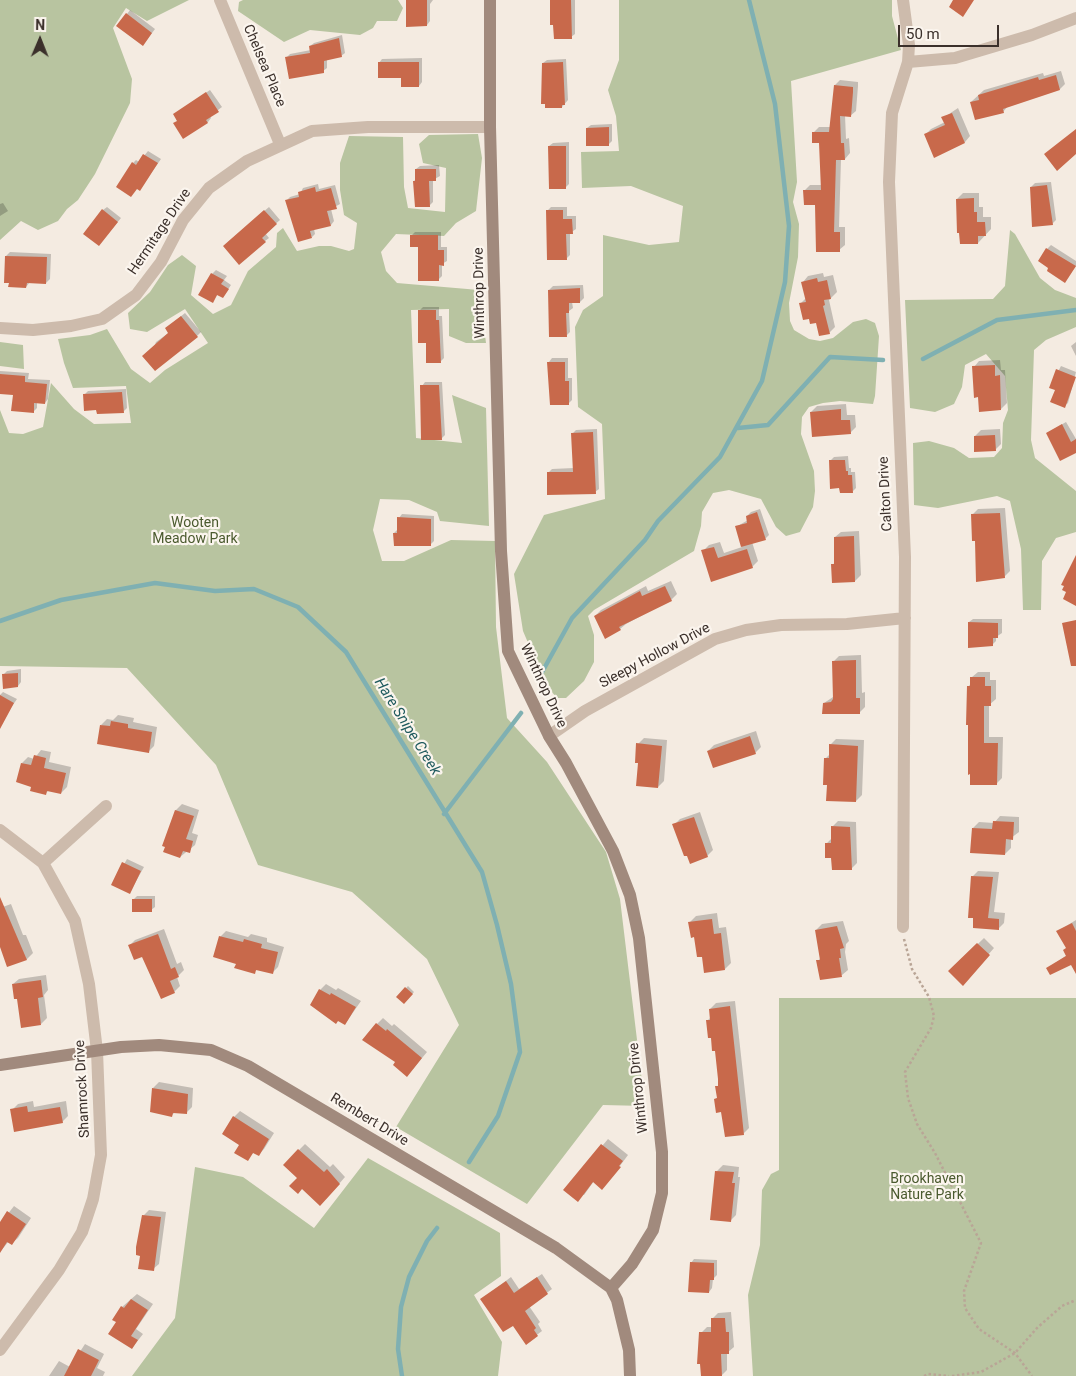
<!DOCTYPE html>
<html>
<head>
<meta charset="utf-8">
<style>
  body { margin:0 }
  #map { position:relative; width:1076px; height:1376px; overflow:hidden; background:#f4ebe1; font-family:Roboto,sans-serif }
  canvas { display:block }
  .north { position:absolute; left:15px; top:15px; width:50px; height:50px; -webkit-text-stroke:4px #fbf5ee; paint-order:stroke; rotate:1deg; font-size:14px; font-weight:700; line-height:20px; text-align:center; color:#3b302b }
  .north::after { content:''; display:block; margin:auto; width:18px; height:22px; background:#3b302b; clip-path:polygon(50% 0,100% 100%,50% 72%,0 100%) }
  .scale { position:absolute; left:898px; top:25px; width:101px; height:22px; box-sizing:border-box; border:2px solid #3b302b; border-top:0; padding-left:6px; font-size:15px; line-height:18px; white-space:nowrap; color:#3b302b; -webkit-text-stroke:4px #fbf5ee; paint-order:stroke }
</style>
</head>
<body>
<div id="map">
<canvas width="1076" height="1376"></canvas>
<div class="north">N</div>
<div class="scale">50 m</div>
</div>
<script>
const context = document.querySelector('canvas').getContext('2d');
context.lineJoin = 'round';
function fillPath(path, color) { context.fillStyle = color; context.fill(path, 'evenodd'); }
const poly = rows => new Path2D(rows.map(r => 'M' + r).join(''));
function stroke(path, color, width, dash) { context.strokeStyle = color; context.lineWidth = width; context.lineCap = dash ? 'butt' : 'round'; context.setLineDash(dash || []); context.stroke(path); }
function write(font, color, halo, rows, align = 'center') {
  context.font = font + ' Roboto,sans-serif'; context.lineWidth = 4.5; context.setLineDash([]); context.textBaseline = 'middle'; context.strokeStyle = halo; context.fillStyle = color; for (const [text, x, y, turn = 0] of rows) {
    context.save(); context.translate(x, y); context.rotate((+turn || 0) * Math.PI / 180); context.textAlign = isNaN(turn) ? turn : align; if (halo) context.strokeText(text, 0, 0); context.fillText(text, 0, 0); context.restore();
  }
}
fillPath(poly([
  [0,0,189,0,147,21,126,8,113,28,132,79,130,103,95,174,78,200,67,209,58,221,38,230,21,221,0,240],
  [243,0,398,0,403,8,397,21,377,21,373,28,360,35,310,30,284,42,238,11,239,2],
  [619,0,892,0,892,16,901,50,791,81,797,182,793,202,799,224,798,257,789,303,790,321,794,330,809,339,820,341,833,338,853,322,866,319,875,323,879,336,875,396,873,404,840,401,823,403,809,407,802,417,801,434,814,471,815,491,813,507,800,532,786,536,776,527,761,499,729,490,713,493,702,512,701,526,694,551,594,610,588,616,594,635,594,662,584,681,566,698,557,698,546,685,523,631,514,574,544,515,605,499,602,424,578,407,575,327,583,310,603,296,603,235,649,245,679,242,683,206,631,186,582,188,581,152,619,151,616,116,608,90,619,60],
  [478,134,482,158,476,211,456,223,444,236,396,234,381,252,386,271,397,283,479,290,486,343,466,343,449,336,449,309,411,310,416,438,462,443,452,395,486,408,489,526,440,521,437,512,409,500,380,499,373,530,382,561,404,561,451,540,495,541,496,627,507,718,547,762,606,852,620,899,645,1106,603,1105,527,1204,396,1127,459,1025,427,959,352,892,258,865,216,765,127,668,0,666,0,410,9,433,23,434,43,427,51,383,74,409,94,424,131,423,126,386,73,388,64,363,58,339,90,335,107,329,131,369,150,383,165,370,208,343,185,309,147,332,130,329,128,313,150,292,168,265,182,255,196,266,191,295,213,314,231,305,248,271,276,247,277,233,283,228,297,251,319,246,331,246,349,251,354,249,357,223,344,215,340,190,340,163,349,136,403,137,404,187,408,208,445,212,446,168,423,163,419,144,429,135],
  [1010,230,1015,234,1040,278,1055,290,1076,298,1076,327,1046,340,1034,350,1031,440,1035,458,1076,491,1076,532,1056,538,1042,561,1041,610,1023,610,1021,549,1010,501,997,496,938,508,914,505,913,443,929,441,954,448,969,458,994,457,1002,448,1003,423,1008,410,1005,376,986,354,965,365,962,387,954,404,935,412,910,408,905,300,993,299,1005,286],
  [0,342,23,345,24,369,0,366],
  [779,998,1076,998,1076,1376,753,1376,748,1295,760,1245,762,1190,771,1174,779,1170],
  [368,1158,500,1233,501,1276,474,1295,502,1342,498,1376,132,1376,175,1318,195,1167,243,1177,314,1228]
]), '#b8c4a0');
fillPath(poly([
  [407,0,433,0,430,4,430,21,427,25],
  [551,0,575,0,575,34,571,37,555,23],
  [130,10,155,29,146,41,127,14],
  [342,35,345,53,341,56,327,59,327,68,323,71,286,58,290,54,311,50,310,46,314,43],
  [422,58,422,82,419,86,379,63,382,59],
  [566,59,568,100,562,107,543,63,547,60],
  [1061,71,1065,84,1060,89,1008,106,1003,112,971,102,984,90,1043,73,1044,76],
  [840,80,858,82,858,86,856,111,850,116,845,115,846,139,849,138,850,153,845,159,841,159,839,227,845,227,845,245,839,250,816,203,804,191,810,185,822,185,820,142,813,133,819,127,831,127,835,85],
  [210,90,222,107,210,116,211,118,208,122,184,137,174,114],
  [958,108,970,136,965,142,925,135,931,129,945,122,943,118],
  [612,124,612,141,608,145,587,128,591,125],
  [569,142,569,184,565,188,549,146,553,143],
  [148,151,161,159,140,189,133,163,136,160,139,162],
  [439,165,440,176,433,180,433,202,429,206,414,181,416,179,416,169,420,166],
  [1051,182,1056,220,1052,224,1031,187,1035,183],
  [318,184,319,189,335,185,340,204,331,209,334,221,331,225,314,229,315,234,312,237,286,201,290,197,300,194,303,188],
  [963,193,979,193,979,207,983,207,983,217,991,217,991,229,978,243,957,199],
  [3,203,8,211,0,216,0,204],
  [107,207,121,218,102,241,103,210],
  [269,207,280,220,265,233,269,238,265,241,228,242],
  [551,207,567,207,567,216,576,216,576,229,570,233,570,255,566,259,548,210],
  [415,232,441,232,441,247,447,247,447,261,442,264,442,276,438,280,411,236],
  [1051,245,1076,261,1076,266,1065,281,1047,249],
  [10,252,51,254,50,279,46,283,30,282,26,287,6,256],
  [216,270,227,276,224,280,231,285,223,297,218,294,212,302,212,274],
  [823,273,824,277,833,275,837,292,829,300,835,327,829,333,801,303,806,298,803,282,808,276],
  [583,285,584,298,580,302,572,302,573,308,569,311,570,332,566,336,549,290,553,286],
  [423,307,439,307,439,316,442,316,444,358,441,361,427,342,419,311],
  [185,313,201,332,197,336,154,347,156,342,170,332,170,325],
  [1076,342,1076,356,1071,346],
  [552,358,568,358,568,378,572,378,572,400,568,404,552,386,549,386,549,362],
  [1000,360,1001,370,1005,370,1007,403,1001,409,974,367,979,361],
  [1061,366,1076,372,1068,403,1064,406,1056,390,1050,387],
  [0,371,29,373,28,379,50,380,48,399,45,403,37,402,37,408,34,411,14,394,0,393],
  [425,382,442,382,445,435,441,439,422,386],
  [126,389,127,408,123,412,98,409,84,395,88,391],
  [846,404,847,415,855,415,856,427,850,433,811,412,817,406],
  [1066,422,1076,439,1076,452,1047,433],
  [597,429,599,489,595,492,548,473,552,469,574,468,573,433,576,430],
  [1000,429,1001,444,995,450,975,436,981,430],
  [848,456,849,468,851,468,851,472,855,472,856,488,853,491,830,461,834,457],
  [1005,508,1010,571,1004,577,976,540,972,515,978,509],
  [760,509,769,535,765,539,752,542,758,561,752,567,711,580,703,551,709,545,720,542,724,553,742,547,736,527,748,520,747,516,751,512],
  [402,514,434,516,434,541,430,545,394,533,398,529,399,518],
  [859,531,861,575,855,581,832,565,836,562,835,537,841,532],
  [671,581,677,594,671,600,626,624,620,629,595,616,601,610,646,586,648,591],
  [973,619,1002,619,1002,633,996,637,996,641,992,645,969,622],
  [861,655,862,693,865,692,865,707,859,713,824,703,833,697,833,662,839,656],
  [21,669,21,682,18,686,3,675,7,671],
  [978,672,990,672,990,680,996,680,996,699,989,705,989,737,1003,737,1002,778,996,784,972,784,969,686,971,683,972,677],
  [3,692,17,699,6,715,0,712,0,695],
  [118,715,134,718,133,722,157,727,154,746,149,751,101,725,107,719,113,720],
  [756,731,761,747,755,753,708,751,714,745],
  [644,738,667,740,664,781,658,787,640,762,638,744],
  [836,739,864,740,862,795,856,801,828,784,825,759,830,754,830,745],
  [41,750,51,752,49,762,71,767,67,787,61,793,49,790,46,793,33,786,22,763,28,757,34,759],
  [182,804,199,810,192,833,198,835,195,845,180,857,164,846,176,810],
  [700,812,713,850,707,856,674,825,680,819],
  [1000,816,1019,817,1019,832,1011,838,1011,848,1005,854,973,828,979,822,994,823],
  [838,821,856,822,857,863,851,869,833,857,826,844,832,838,832,827],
  [127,859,144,867,130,892,113,884],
  [978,871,999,872,994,912,1005,913,1004,923,998,929,974,927,972,877],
  [137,896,155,896,155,907,151,910,133,900],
  [11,904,23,935,26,935,33,953,27,959,8,966,0,944,0,908],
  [717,913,719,928,726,927,731,963,725,969,703,955,690,922,696,916],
  [1076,920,1076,961,1048,968,1067,955,1067,948,1058,931],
  [843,921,849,941,846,944,845,952,848,970,842,975,821,979,818,961,821,957,816,930,822,924],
  [164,929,177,964,181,962,184,970,177,977,180,986,174,992,143,956,129,946,135,940],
  [226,931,248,937,251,934,267,938,267,942,284,947,278,967,272,973,258,969,254,972,237,963,220,937],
  [984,938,994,948,968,978,950,971],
  [46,975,48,990,44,995,47,1018,41,1024,18,998,13,984,19,979],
  [326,984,336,990,338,988,361,1001,345,1024,320,990],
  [408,986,414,992,404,1003,398,997],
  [735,1001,749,1128,743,1134,722,1111,716,1099,718,1097,717,1087,719,1084,716,1049,707,1021,711,1017,710,1009,716,1003],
  [383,1018,392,1026,394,1024,427,1052,413,1069,397,1062,377,1024],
  [159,1082,193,1088,192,1107,186,1113,175,1112,172,1115,153,1088],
  [33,1101,34,1107,66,1101,68,1116,62,1122,12,1110,18,1104],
  [240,1111,274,1133,264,1149,258,1155,254,1152,247,1159,234,1117],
  [608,1139,628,1155,608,1182,594,1181,584,1195,565,1190],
  [305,1144,330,1167,333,1164,345,1177,326,1199,302,1188,299,1178,299,1150],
  [723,1165,739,1167,738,1177,740,1177,736,1215,730,1221,717,1171],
  [14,1206,31,1218,18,1238,12,1243,9,1241,0,1252,0,1224],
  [149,1210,166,1212,159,1264,153,1269,143,1216],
  [694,1259,717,1260,717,1275,713,1279,712,1288,709,1292,691,1263],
  [542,1274,552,1289,529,1306,540,1322,538,1324,542,1331,526,1343,513,1324,482,1299,511,1277,519,1289],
  [137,1294,153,1304,136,1329,143,1334,132,1348,118,1322,122,1307],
  [731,1312,734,1347,727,1353,727,1370,721,1376,702,1376,701,1333,707,1327,712,1327,712,1319,718,1313],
  [85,1344,104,1354,97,1368,105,1372,103,1376,49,1376,59,1361,70,1367]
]), '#0003');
stroke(poly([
  [923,359,997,320,1076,310],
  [738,428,768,425,830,357,883,360],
  [0,621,61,600,155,583,215,591,254,589,298,607,346,652,482,872,497,925,511,984,520,1052,498,1116,469,1162],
  [541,674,572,618,645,540,658,521,720,457,762,381,785,282,789,226,775,104,749,0],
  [444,814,521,713],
  [402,1376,398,1349,401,1307,409,1277,427,1241,437,1228]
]), '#7fb0b2', 4.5);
fillPath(poly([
  [406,0,427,0,427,26,406,27],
  [550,0,571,0,572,39,554,39,553,25,550,25],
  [953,0,974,0,963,17,949,7],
  [126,13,152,33,143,46,116,26],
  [339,38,342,57,324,61,324,73,289,79,285,57,310,53,309,46],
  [378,62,419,62,419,87,401,87,401,78,378,78],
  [563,62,565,105,562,105,562,108,545,108,545,104,541,104,542,63],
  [1056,75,1060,90,1003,109,1004,113,975,120,970,102,979,100,978,95,1038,77,1039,80],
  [834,85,853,87,853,92,851,117,840,116,841,143,844,143,845,160,836,160,834,232,840,232,840,252,816,252,815,205,804,205,803,190,821,190,819,143,812,143,812,132,829,132],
  [206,92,219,112,206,120,208,123,183,139,173,123,177,121,173,114],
  [952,113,965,143,934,158,924,134,945,125,941,117],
  [609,127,609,146,586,146,586,128],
  [1076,129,1076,154,1057,171,1044,154],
  [548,146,566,146,566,189,549,189],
  [143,154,158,163,140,191,137,189,131,197,116,187,132,162,136,165],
  [415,169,436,169,436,181,429,181,430,207,415,207,413,181,415,181],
  [1047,185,1053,225,1032,227,1030,187],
  [315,187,316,192,331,188,337,209,327,211,331,226,310,231,312,238,298,242,285,200,299,197,298,192],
  [974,198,974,212,977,212,977,222,985,222,986,236,978,236,978,244,960,244,959,233,957,233,956,199],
  [102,209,118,222,99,246,83,234],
  [264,210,277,224,262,238,266,242,239,265,223,246],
  [546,210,563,210,563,219,572,219,573,234,566,234,567,260,547,260],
  [410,235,438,235,438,250,444,250,444,266,439,265,439,281,418,281,418,247,410,247],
  [1046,248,1076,266,1065,283,1047,271,1048,268,1038,261],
  [5,256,47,257,46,284,27,283,26,288,8,287,9,283,4,283],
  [211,273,224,280,221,284,229,289,223,298,217,295,213,303,198,295],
  [817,278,818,282,827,280,831,299,824,300,825,305,823,306,830,334,819,336,816,323,810,324,809,319,803,320,799,303,806,302,801,282],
  [580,288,580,303,569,303,569,313,566,313,567,337,549,337,548,290],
  [418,310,436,310,436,320,439,320,441,363,426,363,426,343,418,343],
  [181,316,198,337,155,371,142,356,168,333,165,328],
  [547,362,565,362,565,381,569,381,569,405,550,405],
  [995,365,995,376,1000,375,1001,410,979,412,978,397,974,398,972,366],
  [1056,369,1076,377,1065,408,1050,402,1055,390,1049,388],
  [0,374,25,376,25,382,47,384,45,404,34,403,34,413,11,411,13,395,0,394],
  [420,385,439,385,442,440,421,440],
  [122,392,124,413,97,414,96,410,84,411,83,394],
  [841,409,841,420,850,420,851,434,812,437,810,412],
  [1062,424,1071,442,1076,439,1076,453,1060,461,1046,433],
  [593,432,596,494,547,495,547,472,573,472,571,433],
  [995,435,996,451,974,452,974,436],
  [829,460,845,460,846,471,848,471,848,475,852,475,853,493,840,493,839,488,830,489],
  [757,512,766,540,741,547,735,526,747,523,746,516],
  [1000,513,1005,578,976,582,975,541,972,541,971,514],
  [397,517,431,519,431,546,394,546,393,533,397,533],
  [854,536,855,582,832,583,831,564,834,564,834,537],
  [714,547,718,558,747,549,753,568,711,582,701,550],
  [1076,555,1076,606,1063,599,1066,592,1062,590,1064,586,1061,585],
  [665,586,672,601,619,627,621,630,605,639,594,616,640,591,642,596],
  [1076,620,1076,666,1071,666,1062,623],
  [968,622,998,623,998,638,993,638,993,646,968,648],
  [856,660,856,698,860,698,860,714,822,714,823,703,831,702,833,699,832,661],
  [18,673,18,687,3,689,2,674],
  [970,677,985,677,985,686,991,686,991,706,984,706,984,743,998,743,997,785,970,785,970,774,968,775,968,725,966,725,967,686,970,686],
  [0,695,14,703,0,729],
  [111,721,128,724,128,728,152,732,149,753,97,744,100,725,110,726],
  [750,736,756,754,713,768,707,751],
  [636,743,662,746,658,788,636,786,638,763,635,763],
  [829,744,858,746,856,802,826,801,827,785,823,785,824,758,829,758],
  [34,755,46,758,44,768,66,773,61,794,47,791,46,795,30,791,31,787,16,782,21,763,31,765],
  [175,810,194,816,186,839,193,841,190,853,183,851,180,858,163,852,165,847,162,846],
  [694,817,708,857,690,864,687,856,684,856,672,824],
  [993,821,1014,822,1013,840,1006,839,1005,855,970,853,972,828,992,829],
  [831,826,850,827,852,870,832,870,831,858,825,858,825,843,831,843],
  [122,862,141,871,130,894,111,885],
  [971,876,993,877,988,918,999,919,999,930,973,928,973,918,968,918],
  [0,897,27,960,7,967,0,947],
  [132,899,152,899,152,912,132,912],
  [712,919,714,934,721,933,725,970,704,973,702,957,697,957,694,937,691,938,688,922],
  [1072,923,1076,931,1076,974,1071,965,1050,975,1046,968,1066,956,1063,950,1066,948,1056,931],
  [837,926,844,948,840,949,841,958,839,958,842,977,820,980,816,960,820,960,815,930],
  [158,934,171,969,175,967,179,977,170,981,175,993,161,999,142,957,134,960,128,945],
  [219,936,243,942,244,939,262,944,261,948,278,952,273,974,256,970,255,974,234,968,236,964,213,957],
  [977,943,990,955,963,986,948,971],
  [41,980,43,997,38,998,41,1025,21,1028,17,999,14,999,12,984],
  [405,987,413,994,404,1004,396,997],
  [319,989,330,995,331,993,356,1007,345,1025,338,1021,336,1024,310,1005],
  [730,1006,744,1135,725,1137,721,1112,716,1113,714,1099,717,1098,715,1086,718,1086,718,1079,715,1051,712,1051,711,1038,708,1038,706,1020,710,1020,709,1009],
  [376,1023,386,1031,387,1029,422,1058,407,1077,393,1065,395,1062,362,1040],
  [152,1088,188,1094,187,1114,173,1113,172,1117,150,1112],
  [27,1106,28,1112,60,1107,63,1123,14,1132,10,1109],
  [233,1116,269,1139,259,1156,253,1153,248,1161,234,1153,239,1145,222,1134],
  [601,1144,623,1161,619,1166,621,1167,602,1190,593,1182,578,1202,563,1190],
  [298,1149,324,1172,327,1169,340,1184,320,1206,302,1189,298,1194,289,1186,297,1178,283,1165],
  [715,1171,734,1172,732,1183,735,1183,731,1222,710,1220],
  [7,1211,26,1224,12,1245,7,1242,0,1253,0,1222],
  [142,1215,161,1217,154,1271,138,1269,140,1256,136,1255,136,1247],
  [690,1262,714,1263,714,1280,710,1280,709,1293,688,1292],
  [537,1277,548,1294,525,1311,536,1328,534,1330,538,1336,526,1345,513,1326,503,1332,480,1299,506,1281,514,1293],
  [131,1299,148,1310,131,1336,138,1340,132,1349,108,1334,116,1322,112,1320,121,1306,124,1308],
  [711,1318,725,1318,726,1332,729,1332,729,1354,721,1354,722,1376,701,1376,700,1364,697,1364,699,1332,711,1332],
  [78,1349,99,1360,91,1376,64,1376]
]), '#c8694b');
stroke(poly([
  [904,939,912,969,929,997,934,1016,931,1028,905,1072,908,1098,917,1124,935,1153,981,1243,964,1291,965,1308,979,1329,1015,1353,1032,1376],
  [924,1376,928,1374,949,1376],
  [952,1376,981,1372,1015,1353,1037,1328,1062,1306,1076,1300]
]), '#b9a596', 2.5, [2.5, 2.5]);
stroke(poly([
  [220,0,280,144],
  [908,62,955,58,1032,35,1076,18],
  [0,328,33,330,71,326,102,319,136,295,161,262,183,220,209,188,247,161,312,131,368,127,490,127],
  [549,736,585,711,715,639,746,630,781,625,847,624,905,618],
  [0,830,43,863,75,921,89,984,97,1051,101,1155,93,1199,82,1232,59,1270,0,1350],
  [43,863,106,806],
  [903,927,905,557,889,182,892,113,908,62,909,45,903,0]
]), '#cdbbac', 12);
stroke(poly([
  [490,0,490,127,501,551,508,651,549,736,566,763,613,851,630,895,639,938,662,1152,662,1193,653,1230,632,1264,611,1288],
  [0,1065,121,1047,159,1045,211,1050,248,1066,556,1248,611,1288,617,1300,629,1350,630,1376]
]), '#a18a7d', 12);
write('14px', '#3b302b', '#fbf5ee', [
  ["Chelsea Place",264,66,67],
  ["Hermitage Drive",160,232,-56],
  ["Winthrop Drive",480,293,-91],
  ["Calton Drive",886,494,-93],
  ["Sleepy Hollow Drive",655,656,-28],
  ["Winthrop Drive",543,686,65],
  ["Winthrop Drive",639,1088,-96],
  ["Shamrock Drive",83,1089,-93],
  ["Rembert Drive",369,1120,31]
]);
write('14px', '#4a5a2e', '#fbf5ee', [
  ["Wooten",195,523],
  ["Meadow Park",195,539],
  ["Brookhaven",927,1179],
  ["Nature Park",927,1195]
]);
write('italic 15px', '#1f5a5e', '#fbf5ee', [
  ["Hare Snipe Creek",407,727,58]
]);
</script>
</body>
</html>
